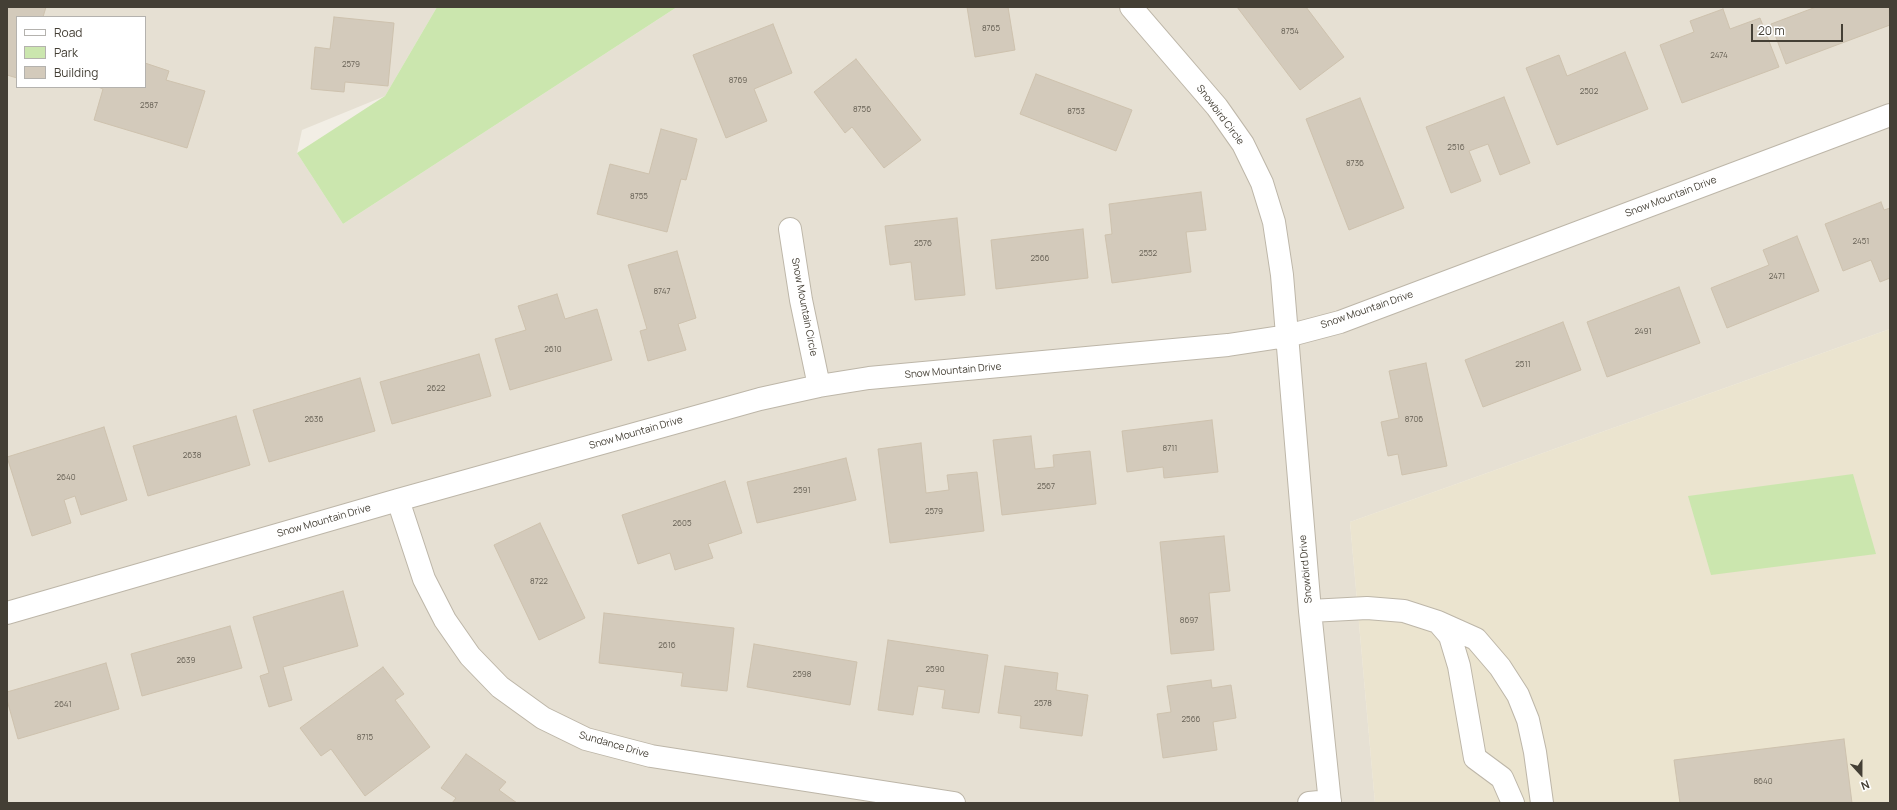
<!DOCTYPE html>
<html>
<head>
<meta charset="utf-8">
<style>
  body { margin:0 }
  #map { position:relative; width:1897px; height:810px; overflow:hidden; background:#f2eee5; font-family:Manrope,sans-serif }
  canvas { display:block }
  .frame { position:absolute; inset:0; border:8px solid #443f35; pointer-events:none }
  .legend { position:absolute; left:16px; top:16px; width:130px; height:72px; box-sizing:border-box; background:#fff; border:1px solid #b4b2ae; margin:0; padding:5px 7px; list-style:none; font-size:12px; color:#443f35 }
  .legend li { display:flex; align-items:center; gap:8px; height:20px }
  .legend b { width:20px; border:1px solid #b4b2ae }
  .north { position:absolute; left:1841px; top:754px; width:40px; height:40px; -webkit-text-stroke:3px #fff; paint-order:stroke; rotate:159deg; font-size:11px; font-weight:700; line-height:16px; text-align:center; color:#443f35 }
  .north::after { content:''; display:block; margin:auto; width:14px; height:18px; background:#443f35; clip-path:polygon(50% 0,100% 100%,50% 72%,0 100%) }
  .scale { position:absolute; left:1751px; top:24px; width:92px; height:18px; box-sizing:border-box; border:2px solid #443f35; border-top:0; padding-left:5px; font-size:12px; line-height:14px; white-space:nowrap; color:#443f35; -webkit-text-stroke:3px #fff; paint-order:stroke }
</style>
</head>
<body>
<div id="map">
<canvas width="1897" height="810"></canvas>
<div class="frame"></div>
<ul class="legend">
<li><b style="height:5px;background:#fff"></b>Road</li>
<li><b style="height:11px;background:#cbe6ae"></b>Park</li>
<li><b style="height:11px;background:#d3cabb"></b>Building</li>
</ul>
<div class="north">N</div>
<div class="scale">20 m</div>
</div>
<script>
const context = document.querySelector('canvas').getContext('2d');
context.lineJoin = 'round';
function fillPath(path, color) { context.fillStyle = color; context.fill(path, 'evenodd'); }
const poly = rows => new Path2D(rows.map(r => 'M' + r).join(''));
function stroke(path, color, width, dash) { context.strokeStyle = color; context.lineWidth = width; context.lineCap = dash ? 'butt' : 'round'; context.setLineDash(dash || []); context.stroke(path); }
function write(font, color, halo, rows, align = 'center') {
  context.font = font + ' Manrope,sans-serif'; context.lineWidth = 3.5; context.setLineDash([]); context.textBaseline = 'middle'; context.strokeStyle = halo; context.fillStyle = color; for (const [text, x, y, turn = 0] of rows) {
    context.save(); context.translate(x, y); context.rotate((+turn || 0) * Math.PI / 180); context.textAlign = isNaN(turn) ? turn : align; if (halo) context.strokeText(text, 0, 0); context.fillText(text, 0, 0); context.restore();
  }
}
fillPath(poly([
  [7,7,437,7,385,96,302,130,297,153,343,224,677,7,1890,7,1890,329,1350,522,1375,803,7,803],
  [17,17,145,17,145,87,17,87]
]), '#e6e0d3');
fillPath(poly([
  [1890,329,1890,803,1375,803,1350,522]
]), '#ebe4cf');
fillPath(poly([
  [437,7,677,7,343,224,297,153,385,96],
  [1853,474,1876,554,1711,575,1688,496]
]), '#cbe6ae');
const building = poly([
  [7,7,46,7,43,17,17,17,17,78,7,75,7,7],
  [967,7,1008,7,1015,50,975,57,967,7],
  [1237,7,1306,7,1344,57,1300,90,1237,7],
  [1816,7,1889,7,1890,25,1786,64,1771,24,1816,7],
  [1723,9,1730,29,1760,18,1779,67,1682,103,1660,45,1694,32,1690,21,1723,9],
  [334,17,394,23,388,86,345,82,344,92,311,89,315,47,330,49,334,17],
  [773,24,792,73,754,89,767,121,726,138,693,55,773,24],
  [1625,52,1648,109,1557,145,1526,68,1559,55,1567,76,1625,52],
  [856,59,921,140,884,168,852,127,845,133,814,92,856,59],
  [145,63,169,71,166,80,205,91,187,148,94,120,103,89,98,87,145,87,145,63],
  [1036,74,1132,110,1116,151,1020,114,1036,74],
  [1504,97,1530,163,1500,175,1488,144,1469,151,1481,181,1451,193,1426,127,1504,97],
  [1360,98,1404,208,1349,230,1306,119,1360,98],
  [661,129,697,139,686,180,681,179,667,232,597,214,610,164,649,174,661,129],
  [1201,192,1206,230,1186,232,1191,272,1112,283,1105,235,1112,234,1109,204,1201,192],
  [1881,202,1884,210,1890,208,1890,278,1880,282,1871,260,1843,271,1825,224,1881,202],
  [957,218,965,295,915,300,911,262,890,265,885,226,957,218],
  [1083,229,1088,278,996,289,991,240,1083,229],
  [1797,236,1819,291,1727,328,1711,288,1769,265,1763,250,1797,236],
  [677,251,696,318,678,324,686,350,648,361,640,331,647,329,628,265,677,251],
  [1679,287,1700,343,1607,377,1587,322,1679,287],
  [557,294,565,319,597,309,612,360,510,390,495,339,526,330,518,306,557,294],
  [1563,322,1581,370,1483,407,1465,360,1563,322],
  [479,354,491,396,392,424,380,382,479,354],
  [1426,363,1447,466,1402,475,1398,454,1388,456,1381,422,1399,418,1389,371,1426,363],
  [360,378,375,431,269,462,253,410,360,378],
  [236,416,250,465,148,496,133,446,236,416],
  [1212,420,1218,472,1164,478,1163,467,1127,472,1122,431,1212,420],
  [104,427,127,500,81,515,75,496,64,500,71,523,32,536,7,457,104,427],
  [1031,436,1035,469,1054,467,1053,455,1090,451,1096,504,1002,515,993,440,1031,436],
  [921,443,926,493,949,490,947,475,977,472,984,531,890,543,878,449,921,443],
  [846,458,856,500,757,523,747,482,846,458],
  [725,481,742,533,708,544,713,558,675,570,670,553,638,564,622,515,725,481],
  [540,523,585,618,539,640,494,545,540,523],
  [1224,536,1230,591,1209,593,1214,650,1171,654,1160,542,1224,536],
  [343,591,358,646,283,667,292,700,269,707,260,676,269,673,253,617,343,591],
  [604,613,734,628,727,691,681,686,683,673,599,663,604,613],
  [230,626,242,668,142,696,131,654,230,626],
  [888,640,988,655,979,713,942,708,945,690,918,686,913,715,878,710,888,640],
  [754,644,857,662,850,705,747,687,754,644],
  [106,663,119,709,18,739,7,700,7,692,106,663],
  [1005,666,1058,673,1056,690,1088,695,1082,736,1020,728,1021,716,998,713,1005,666],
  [383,667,404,694,395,700,430,747,365,796,331,749,321,756,300,728,383,667],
  [1211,680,1212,688,1231,685,1236,718,1213,722,1217,750,1163,758,1157,714,1171,712,1167,686,1211,680],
  [1844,739,1852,803,1680,803,1674,760,1844,739],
  [466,754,506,782,499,790,517,803,452,803,456,798,441,788,466,754]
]);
fillPath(building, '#d3cabb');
stroke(building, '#cec2ae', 1);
const minor = poly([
  [1131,7,1217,107,1243,144,1262,183,1274,222,1282,275,1310,611,1330,803],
  [790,229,801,300,819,386],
  [398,500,424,579,445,620,470,656,500,687,543,718,586,739,651,756,954,803],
  [1310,611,1367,608,1404,611,1438,622,1450,636,1459,666,1475,758,1502,778,1513,803],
  [7,613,398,500,760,399,819,386,869,378,1228,345,1287,336,1340,322,1890,115],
  [1438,622,1476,639,1500,667,1518,695,1528,720,1535,752,1542,803],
  [1309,803,1330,801]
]);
stroke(minor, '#bdb6a8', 24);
stroke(minor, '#fff', 22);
write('8px', '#686256', null, [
  ["8765",991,29],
  ["8754",1290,32],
  ["2474",1719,56],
  ["2579",351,65],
  ["8769",738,81],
  ["2502",1589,92],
  ["2587",149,106],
  ["8756",862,110],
  ["8753",1076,112],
  ["2516",1456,148],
  ["8736",1355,164],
  ["8755",639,197],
  ["2451",1861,242],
  ["2576",923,244],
  ["2552",1148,254],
  ["2566",1040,259],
  ["2471",1777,277],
  ["8747",662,292],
  ["2491",1643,332],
  ["2610",553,350],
  ["2511",1523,365],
  ["2622",436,389],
  ["2636",314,420],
  ["8706",1414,420],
  ["8711",1170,449],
  ["2638",192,456],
  ["2640",66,478],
  ["2567",1046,487],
  ["2591",802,491],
  ["2579",934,512],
  ["2605",682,524],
  ["8722",539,582],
  ["8697",1189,621],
  ["2616",667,646],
  ["2639",186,661],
  ["2590",935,670],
  ["2598",802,675],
  ["2578",1043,704],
  ["2641",63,705],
  ["2566",1191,720],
  ["8715",365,738],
  ["8640",1763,782]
]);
write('10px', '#443f35', '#fff', [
  ["Snowbird Circle",1220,115,53],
  ["Snow Mountain Drive",1671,197,-21],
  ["Snow Mountain Circle",804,307,79],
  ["Snow Mountain Drive",1367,310,-19],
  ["Snow Mountain Drive",953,371,-5],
  ["Snow Mountain Drive",636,433,-16],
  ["Snow Mountain Drive",324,521,-16],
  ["Snowbird Drive",1306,569,-95],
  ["Sundance Drive",614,745,16]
]);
</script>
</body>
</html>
